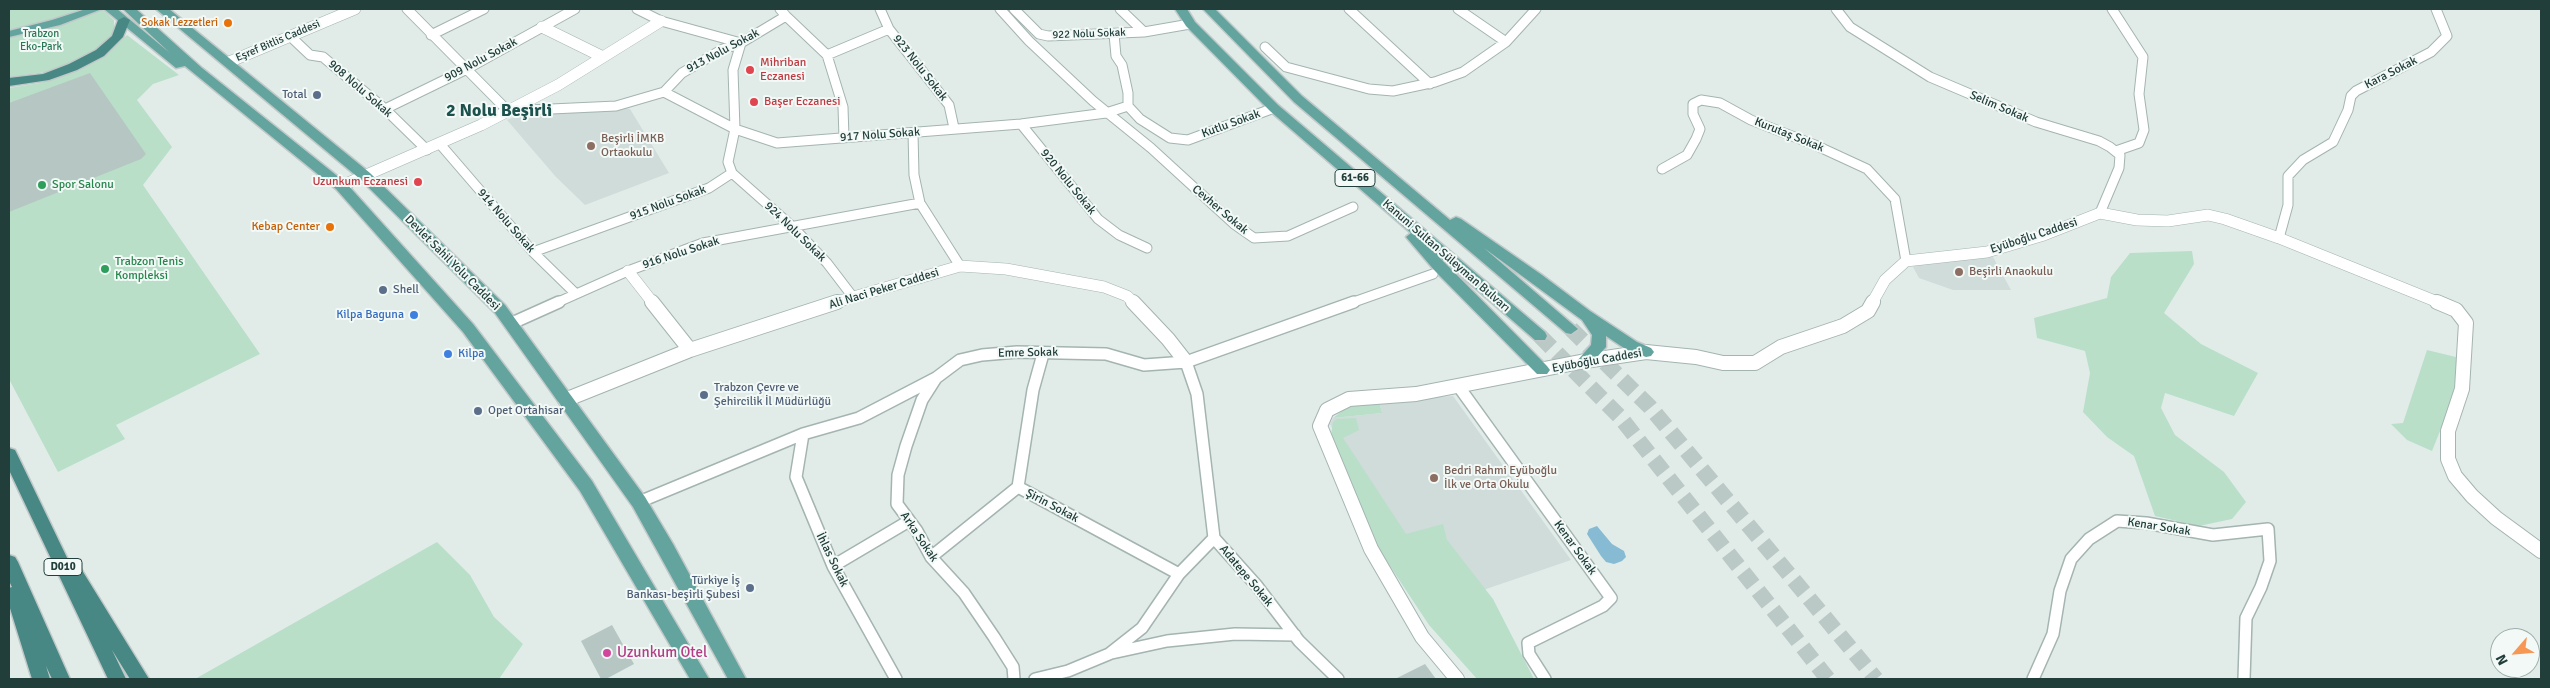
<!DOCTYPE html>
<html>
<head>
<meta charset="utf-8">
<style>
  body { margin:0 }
  #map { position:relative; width:2550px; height:688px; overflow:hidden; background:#e1ece9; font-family:Signika,sans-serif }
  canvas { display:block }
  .frame { position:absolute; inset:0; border:10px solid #213e3b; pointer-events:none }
  .north { position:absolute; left:2490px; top:628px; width:50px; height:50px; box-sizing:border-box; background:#f2f9f6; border:1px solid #9eaeab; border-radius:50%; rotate:243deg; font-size:14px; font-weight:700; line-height:20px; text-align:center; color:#213e3b }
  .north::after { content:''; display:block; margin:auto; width:18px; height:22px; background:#f79754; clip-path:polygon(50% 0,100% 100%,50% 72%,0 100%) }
</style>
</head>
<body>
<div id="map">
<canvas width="2550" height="688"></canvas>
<div class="frame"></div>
<div class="north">N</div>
</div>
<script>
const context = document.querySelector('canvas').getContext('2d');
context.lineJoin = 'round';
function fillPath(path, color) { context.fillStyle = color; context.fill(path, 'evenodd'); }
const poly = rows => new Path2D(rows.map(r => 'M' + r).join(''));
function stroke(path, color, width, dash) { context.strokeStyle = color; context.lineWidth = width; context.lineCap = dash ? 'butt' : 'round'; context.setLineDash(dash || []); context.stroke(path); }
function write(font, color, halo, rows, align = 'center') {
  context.font = font + ' Signika,sans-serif'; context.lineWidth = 4; context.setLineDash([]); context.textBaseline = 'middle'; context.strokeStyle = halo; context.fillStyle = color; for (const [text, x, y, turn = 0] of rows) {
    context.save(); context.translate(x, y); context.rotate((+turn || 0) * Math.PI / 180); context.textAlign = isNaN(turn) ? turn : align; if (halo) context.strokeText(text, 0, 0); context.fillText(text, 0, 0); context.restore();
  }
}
fillPath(poly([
  [619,107,630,109,669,173,585,205,556,177,507,120,524,113],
  [1993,257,2011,290,1953,290,1919,278,1913,267,1917,264],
  [1453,396,1571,560,1451,601,1384,532,1330,424,1333,418,1382,413,1379,401]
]), '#cfdcd9');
fillPath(poly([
  [9,9,102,9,114,20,114,32,108,42,94,53,72,63,46,72,9,77],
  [127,35,179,75,153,84,137,100,172,147,143,185,260,354,116,425,125,439,58,472,9,379,9,88,40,83,80,69,106,54],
  [2192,251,2194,264,2164,313,2201,344,2258,373,2234,416,2165,393,2161,408,2175,435,2224,472,2246,502,2232,519,2199,526,2155,516,2134,456,2107,437,2083,412,2090,373,2085,351,2037,338,2034,318,2107,298,2111,277,2130,253],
  [2427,350,2464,359,2457,389,2432,451,2407,440,2391,424,2403,423],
  [1379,401,1382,413,1333,418,1350,405],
  [1356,418,1359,430,1343,438,1406,534,1443,524,1447,540,1493,599,1534,679,1477,679,1429,625,1374,542,1331,435,1333,422,1337,419],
  [437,542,470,575,494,617,523,644,499,679,195,679]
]), '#b9dfc9');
fillPath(poly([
  [1597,526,1612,544,1624,551,1626,557,1622,561,1614,564,1606,562,1601,556,1587,534,1589,529]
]), '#87bbd4');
fillPath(poly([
  [90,73,146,154,141,159,9,212,9,103],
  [612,625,634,664,606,679,601,679,581,641],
  [1425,664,1436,679,1395,679]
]), '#b6c7c3');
stroke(poly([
  [1571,329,1650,407,1876,679],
  [1540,336,1620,417,1828,679]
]), '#bbc9c6', 16, [16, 8]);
const minorFar1 = poly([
  [407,9,508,111,616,106,664,92,682,73,723,49,741,43,786,16,780,9],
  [880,9,889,29,949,105,954,128],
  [1000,9,1029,41,1093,101,1151,148,1234,224,1254,238,1288,236,1353,207],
  [1014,9,1039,34,1048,36,1144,32],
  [1120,9,1144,32,1190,24],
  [1349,9,1430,84],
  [1458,9,1506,42],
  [1836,9,1850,27,1930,77,2036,122,2099,141,2110,147,2120,155,2119,168,2100,213],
  [2112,9,2143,57,2139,94,2144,130,2139,143,2116,151],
  [786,16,827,55,843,107,844,138],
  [1114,34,1116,56,1122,65,1128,93,1128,106],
  [431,35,484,9],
  [290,36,310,55,323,57,385,109,427,150],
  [1265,47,1286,67,1369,89,1393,91,1435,82,1463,72,1506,42,1536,9],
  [827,55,889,29],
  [664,92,735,129,777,143,1021,124,1106,113,1128,106,1140,119,1170,138,1188,140,1274,108],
  [385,109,465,70,575,9],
  [1021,124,1098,219,1119,235,1147,248],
  [913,133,914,175,920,203,960,266],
  [440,144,533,252,576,294],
  [1662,169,1687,155,1696,139,1700,129,1693,114,1693,104,1701,100,1720,103,1751,120,1815,145,1867,169,1895,199,1906,261],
  [732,173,793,227,827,263,853,297],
  [2279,238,2288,205,2288,176,2303,160,2333,142,2348,110,2351,96,2356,91,2431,52,2447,36,2436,9],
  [533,252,709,188,732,173,728,162,735,129,733,70,741,43,661,21,637,9],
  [556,303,628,271,703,243,920,203],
  [1351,303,1433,274]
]);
const minor = poly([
  [510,324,559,302],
  [1043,354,1033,390,1018,487,1179,574],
  [1186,362,1197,394,1214,538,1257,586,1299,641,1338,679],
  [936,378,922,400,906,446,898,475,897,504,917,531,931,557,964,593,994,637,1013,667,1014,679],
  [1459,387,1611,598,1603,606,1528,643,1529,654,1545,679],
  [803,434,796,477,833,566,896,679],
  [639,502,803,434,859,418,936,378,960,360,982,355,1017,352,1106,354,1144,365,1186,362,1354,302],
  [931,557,1018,487],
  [833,566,909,521],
  [1112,653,1167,641,1235,634,1295,635],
  [1035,679,1068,671,1109,654,1142,628,1179,574,1214,538],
  [2033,679,2053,634,2060,591,2071,559,2089,539,2117,521,2146,523,2213,535,2268,529,2270,561,2261,587,2246,618,2244,679]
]);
const tertiaryFar1 = poly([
  [542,27,603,57],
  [229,62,355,9],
  [341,186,481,125,558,85,661,21],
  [628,271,653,303],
  [833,303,960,266,1006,269,1104,287,1127,296,1134,303],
  [1872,303,1885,280,1906,261,1987,252,2044,235,2100,213,2137,220,2168,221,2208,215,2225,219,2279,238,2440,303]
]);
const tertiary = poly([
  [652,302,690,350],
  [1133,302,1168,339,1186,362],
  [2437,302,2456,310,2466,323,2462,389,2448,431,2448,459,2455,476,2472,496,2496,518,2541,551],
  [565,400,690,350,837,302],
  [1457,679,1422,637,1371,549,1320,426,1327,410,1349,399,1416,394,1585,361,1646,352,1696,357,1723,363,1755,363,1781,347,1843,326,1868,311,1873,302]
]);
const primary = poly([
  [86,9,102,9,60,25,9,37,9,31,52,20,86,9],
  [104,9,117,9,170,53,123,9,136,9,202,68,346,183,473,324,592,481,709,679,690,679,580,491,463,332,336,189,185,66,176,68,104,9],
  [156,9,169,9,370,173,505,305,645,497,673,544,746,679,728,679,633,507,495,313,360,179,156,9],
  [1175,9,1187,9,1195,22,1278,105,1545,332,1547,336,1545,340,1535,340,1437,255,1547,366,1550,370,1547,374,1537,374,1435,271,1406,237,1411,233,1270,111,1186,26,1175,9],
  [1203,9,1215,9,1302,96,1450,220,1456,217,1461,219,1542,275,1590,311,1637,342,1651,348,1654,352,1651,356,1646,357,1627,350,1606,336,1606,347,1590,365,1580,365,1577,361,1591,345,1592,335,1582,320,1484,248,1578,329,1571,334,1566,333,1294,102,1203,9]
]);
const trunk = poly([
  [124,17,130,20,123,37,104,56,77,70,49,80,9,86,9,78,43,74,69,64,96,50,112,36,118,20,124,17],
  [9,448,15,450,17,454,71,566,80,567,149,679,130,679,112,650,126,679,108,679,9,470,9,448],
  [9,555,15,557,18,562,70,679,52,679,46,666,50,679,32,679,9,605,9,588,12,587,9,581,9,555]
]);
stroke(minorFar1, '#a4b4b1', 11);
stroke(minor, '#a4b4b1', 14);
stroke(tertiaryFar1, '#a4b4b1', 12);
stroke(tertiary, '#a4b4b1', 16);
stroke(primary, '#c1c9c8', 3);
stroke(trunk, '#c1c9c8', 3);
stroke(minorFar1, '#fff', 9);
stroke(minor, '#fff', 11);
stroke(tertiaryFar1, '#fff', 11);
stroke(tertiary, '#fff', 14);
fillPath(primary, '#64a49e');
fillPath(trunk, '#488884');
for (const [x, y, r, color] of [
  [228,23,5,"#e8710a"],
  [750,70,5,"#e0444e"],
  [317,95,5,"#5c6f8a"],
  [754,102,5,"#e0444e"],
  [591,146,5,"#8d6e63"],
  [418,182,5,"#e0444e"],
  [42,185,5,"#2e9e5b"],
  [330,227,5,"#e8710a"],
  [105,269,5,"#2e9e5b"],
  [1959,272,5,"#8d6e63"],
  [383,290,5,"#5c6f8a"],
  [414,315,5,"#3f7fe0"],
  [448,354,5,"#3f7fe0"],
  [704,395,5,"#5c6f8a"],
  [478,411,5,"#5c6f8a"],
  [1434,478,5,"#8d6e63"],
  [750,588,5,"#5c6f8a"],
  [607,653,5,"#d1479c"]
]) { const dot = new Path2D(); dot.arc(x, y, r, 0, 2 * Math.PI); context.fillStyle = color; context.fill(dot); stroke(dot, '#f2f9f6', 2); }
write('11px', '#c56008', '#f2f9f6', [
  ["Sokak Lezzetleri",218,23]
], 'right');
write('11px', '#297754', '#f2f9f6', [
  ["Trabzon",41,34],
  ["Eko-Park",41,47]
]);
write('11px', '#213e3b', '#f2f9f6', [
  ["922 Nolu Sokak",1089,34,-2],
  ["Eşref Bitlis Caddesi",278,41,-23]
]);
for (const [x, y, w] of [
  [1355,178,40],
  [63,567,38]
]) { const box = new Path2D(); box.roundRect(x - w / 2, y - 8.5, w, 17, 4); context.fillStyle = '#f2f9f6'; context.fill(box); stroke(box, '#213e3b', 1); }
write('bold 11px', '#213e3b', null, [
  ["61-66",1355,178],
  ["D010",63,567]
]);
write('12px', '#213e3b', '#f2f9f6', [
  ["913 Nolu Sokak",723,51,-28],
  ["909 Nolu Sokak",481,60,-28],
  ["923 Nolu Sokak",920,68,52],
  ["Kara Sokak",2391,73,-27],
  ["908 Nolu Sokak",360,89,41],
  ["Selim Sokak",1999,107,23],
  ["Kutlu Sokak",1231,124,-20],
  ["917 Nolu Sokak",880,135,-4],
  ["Kurutaş Sokak",1789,135,22],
  ["920 Nolu Sokak",1068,182,51],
  ["915 Nolu Sokak",668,203,-20],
  ["Cevher Sokak",1220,210,40],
  ["914 Nolu Sokak",506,221,49],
  ["924 Nolu Sokak",795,232,44],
  ["Eyüboğlu Caddesi",2034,236,-18],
  ["916 Nolu Sokak",681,253,-18],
  ["Kanuni Sultan Süleyman Bulvarı",1446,256,41],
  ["Devlet Sahil Yolu Caddesi",452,263,45],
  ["Ali Naci Peker Caddesi",884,289,-17],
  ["Emre Sokak",1028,353,-1],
  ["Eyüboğlu Caddesi",1597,361,-10],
  ["Şirin Sokak",1052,506,28],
  ["Kenar Sokak",2159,527,9],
  ["Arka Sokak",919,537,56],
  ["Kenar Sokak",1575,548,54],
  ["İhlas Sokak",832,560,64],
  ["Adatepe Sokak",1246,576,50]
]);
write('12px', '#be3a42', '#f2f9f6', [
  ["Mihriban",760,63],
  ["Eczanesi",760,77],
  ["Başer Eczanesi",764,102],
  ["Uzunkum Eczanesi",408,182,"right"]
], 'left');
write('12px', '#4e5e75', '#f2f9f6', [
  ["Total",307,95,"right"],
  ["Shell",393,290],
  ["Trabzon Çevre ve",714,388],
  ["Şehircilik İl Müdürlüğü",714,402],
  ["Opet Ortahisar",488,411],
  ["Türkiye İş",740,581,"right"],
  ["Bankası-beşirli Şubesi",740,595,"right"]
], 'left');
write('12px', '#785e54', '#f2f9f6', [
  ["Beşirli İMKB",601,139],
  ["Ortaokulu",601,153],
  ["Beşirli Anaokulu",1969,272],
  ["Bedri Rahmi Eyüboğlu",1444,471],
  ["İlk ve Orta Okulu",1444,485]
], 'left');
write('12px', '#27864d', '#f2f9f6', [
  ["Spor Salonu",52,185],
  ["Trabzon Tenis",115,262],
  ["Kompleksi",115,276]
], 'left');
write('12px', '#c56008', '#f2f9f6', [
  ["Kebap Center",320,227]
], 'right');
write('12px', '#366cbe', '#f2f9f6', [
  ["Kilpa Baguna",404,315],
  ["Kilpa",458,354,"left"]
], 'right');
write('15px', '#b23c85', '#f2f9f6', [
  ["Uzunkum Otel",617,653]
], 'left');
write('bold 18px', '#1c514d', '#f2f9f6', [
  ["2 Nolu Beşirli",499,111]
]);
</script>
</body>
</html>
